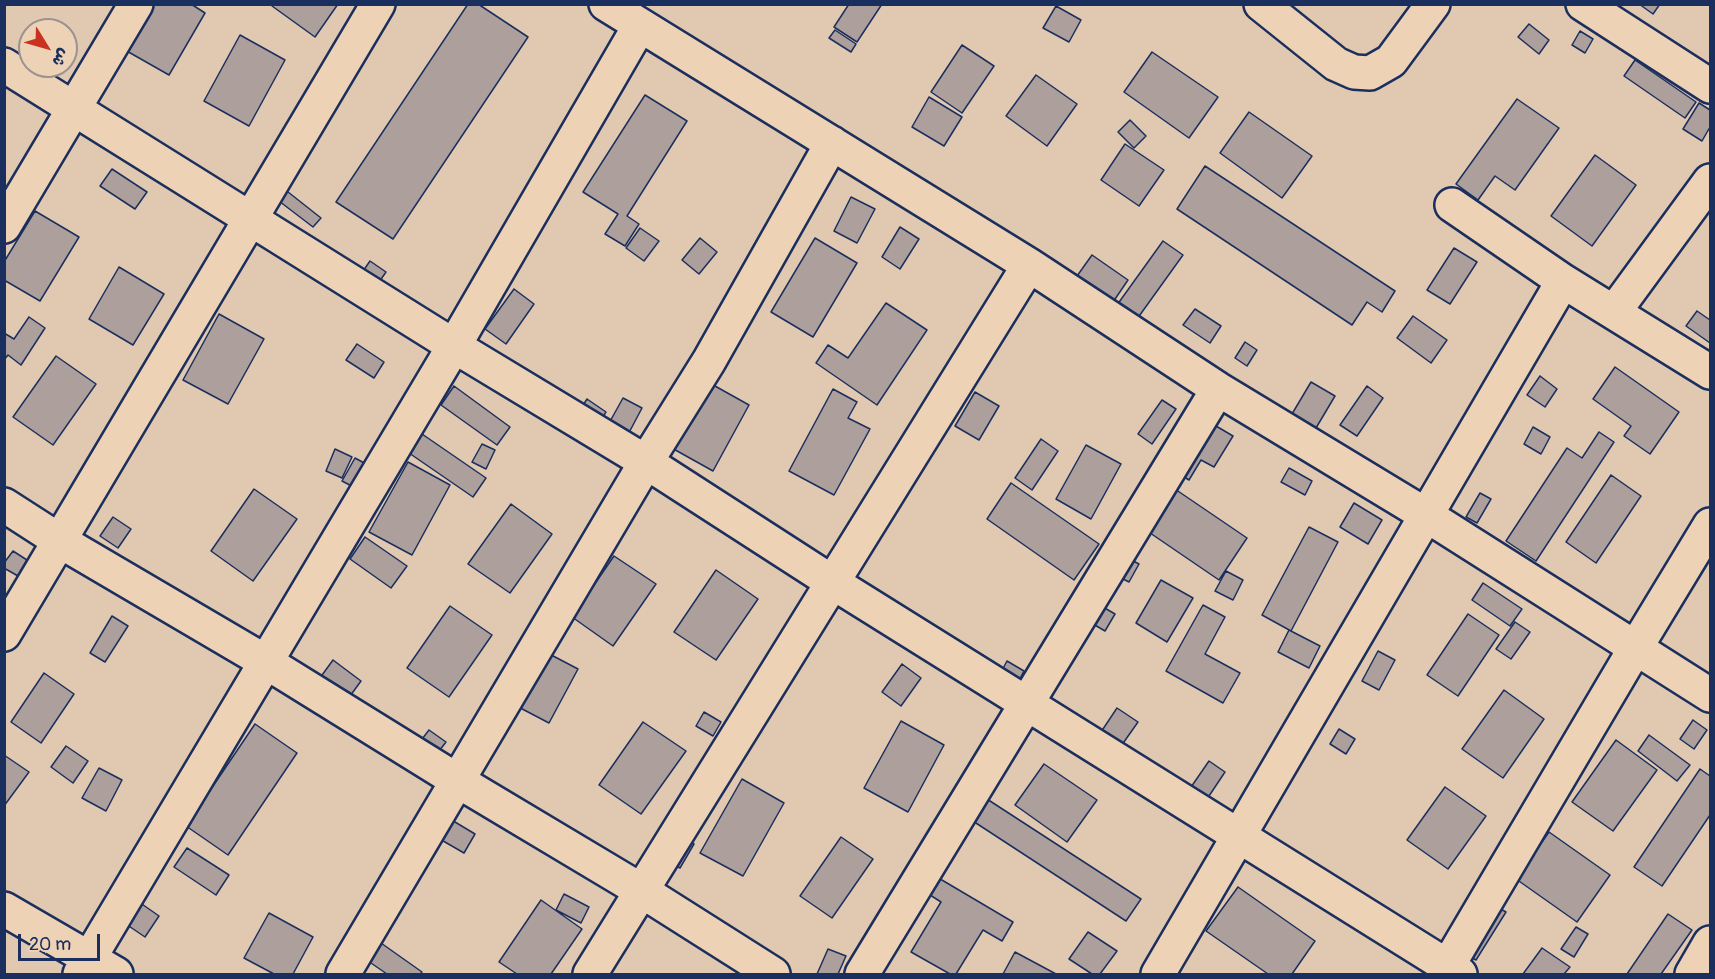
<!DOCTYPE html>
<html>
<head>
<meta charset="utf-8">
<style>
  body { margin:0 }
  #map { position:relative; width:1715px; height:979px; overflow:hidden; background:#e1c8b0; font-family:Pangolin,"Playpen Sans Arabic",sans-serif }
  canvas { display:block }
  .frame { position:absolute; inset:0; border:6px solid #1b2f5e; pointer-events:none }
  .north { position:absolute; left:18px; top:18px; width:60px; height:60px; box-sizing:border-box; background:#eed2b5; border:2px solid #9a9192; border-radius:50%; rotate:127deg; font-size:16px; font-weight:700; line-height:24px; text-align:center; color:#1b2f5e }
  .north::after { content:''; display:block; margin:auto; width:21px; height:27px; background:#c8321e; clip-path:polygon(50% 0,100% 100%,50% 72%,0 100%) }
  .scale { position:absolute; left:18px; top:934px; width:82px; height:27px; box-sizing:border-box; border:3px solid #1b2f5e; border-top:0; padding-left:8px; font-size:18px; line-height:21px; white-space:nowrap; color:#1b2f5e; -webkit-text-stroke:4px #eed2b5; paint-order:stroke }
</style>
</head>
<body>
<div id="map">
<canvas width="1715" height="979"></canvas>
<div class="frame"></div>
<div class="north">ش</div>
<div class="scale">20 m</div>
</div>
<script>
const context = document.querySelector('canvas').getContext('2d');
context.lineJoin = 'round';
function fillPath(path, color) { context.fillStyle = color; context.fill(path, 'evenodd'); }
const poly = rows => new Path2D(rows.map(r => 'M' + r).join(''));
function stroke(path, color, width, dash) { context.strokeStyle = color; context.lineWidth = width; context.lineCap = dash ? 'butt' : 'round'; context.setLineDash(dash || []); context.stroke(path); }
const building = poly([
  [151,4,191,4,205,13,169,75,125,50,151,4],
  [274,4,338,4,315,37,272,6,274,4],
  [468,4,478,4,528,37,393,239,336,202,468,4],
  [849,4,882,4,857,42,834,27,849,4],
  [1639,4,1660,4,1653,14,1639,4],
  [1056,6,1081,20,1069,42,1043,28,1056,6],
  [1529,24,1549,40,1539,54,1518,37,1529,24],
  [835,30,856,44,851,52,829,38,835,30],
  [1580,31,1593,39,1585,53,1572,45,1580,31],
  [240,35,285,60,249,126,204,101,240,35],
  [962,45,994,66,962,113,931,92,962,45],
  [1152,52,1218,97,1189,138,1124,92,1152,52],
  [1635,60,1696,102,1685,118,1624,76,1635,60],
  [1036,75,1077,104,1047,146,1006,116,1036,75],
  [645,95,687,121,627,216,639,224,625,246,605,234,618,214,583,192,645,95],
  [929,97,962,117,944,146,912,127,929,97],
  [1517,99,1559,128,1515,190,1495,176,1478,200,1456,184,1517,99],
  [1699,103,1710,110,1710,127,1702,141,1683,129,1699,103],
  [1249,112,1312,156,1282,198,1220,153,1249,112],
  [1130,120,1146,136,1134,148,1118,132,1130,120],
  [1125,144,1164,170,1139,206,1101,180,1125,144],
  [1595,155,1636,185,1592,246,1551,216,1595,155],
  [1205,166,1395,291,1382,312,1367,302,1352,325,1177,209,1205,166],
  [112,169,147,192,135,209,100,186,112,169],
  [283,188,321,218,313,227,275,198,283,188],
  [851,197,875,209,857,243,834,231,851,197],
  [35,211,79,237,40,301,4,280,4,262,35,211],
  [900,227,919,239,900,269,882,257,900,227],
  [640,228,659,241,644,261,626,248,640,228],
  [700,238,717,252,699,274,682,260,700,238],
  [815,238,857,263,813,337,771,312,815,238],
  [1163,241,1183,255,1137,319,1117,305,1163,241],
  [1454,248,1477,262,1450,304,1427,290,1454,248],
  [1092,255,1128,280,1113,302,1077,276,1092,255],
  [370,261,386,272,377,285,361,274,370,261],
  [119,267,164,294,133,345,89,319,119,267],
  [514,289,534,304,506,344,485,329,514,289],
  [886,303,927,330,877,405,816,363,828,345,848,358,886,303],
  [1195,309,1221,326,1210,343,1183,325,1195,309],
  [1697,311,1710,320,1710,343,1686,326,1697,311],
  [219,314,264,339,228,404,183,380,219,314],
  [1413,316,1447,340,1431,363,1397,338,1413,316],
  [29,317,45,328,21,365,8,355,4,360,4,333,14,339,29,317],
  [1245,342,1257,350,1247,366,1235,358,1245,342],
  [357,344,384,362,374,378,346,360,357,344],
  [56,356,96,384,53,445,13,417,56,356],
  [1615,367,1679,412,1650,454,1624,436,1631,426,1593,399,1615,367],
  [1540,376,1557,389,1545,407,1527,395,1540,376],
  [706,381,749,405,713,471,670,447,706,381],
  [1311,382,1335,396,1313,433,1289,419,1311,382],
  [454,386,510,427,497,445,441,405,454,386],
  [1367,386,1383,398,1357,436,1340,425,1367,386],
  [833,389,857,402,848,418,870,429,834,495,789,471,833,389],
  [975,392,999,406,979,440,955,426,975,392],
  [623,398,642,408,623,444,603,434,623,398],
  [587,399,606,412,599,423,580,410,587,399],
  [1162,400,1176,409,1152,444,1138,434,1162,400],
  [1199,416,1233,436,1214,467,1201,460,1189,480,1168,467,1199,416],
  [1533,427,1550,437,1541,454,1524,444,1533,427],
  [1599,432,1614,442,1536,561,1506,541,1567,448,1582,458,1599,432],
  [422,434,486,478,473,497,409,453,422,434],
  [1041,439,1058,451,1032,490,1015,478,1041,439],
  [482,444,495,450,486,469,472,462,482,444],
  [1086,445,1121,464,1091,519,1056,499,1086,445],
  [335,449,352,457,342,478,326,471,335,449],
  [355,458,377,470,365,493,342,481,355,458],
  [408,462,450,485,412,555,369,532,408,462],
  [1289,468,1312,481,1305,495,1281,482,1289,468],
  [1611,475,1641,496,1596,563,1566,542,1611,475],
  [1011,483,1099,544,1074,580,987,519,1011,483],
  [1172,487,1247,538,1219,580,1131,520,1172,487],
  [254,489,297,519,253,581,211,551,254,489],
  [1480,493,1491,499,1477,523,1466,517,1480,493],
  [1354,503,1382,520,1368,544,1340,527,1354,503],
  [511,504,552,534,510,593,468,564,511,504],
  [113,517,131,529,118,548,100,536,113,517],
  [1309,527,1338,542,1291,631,1262,615,1309,527],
  [365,537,407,566,391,588,350,559,365,537],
  [13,551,27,560,18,576,4,568,4,563,13,551],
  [1122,555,1139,564,1129,582,1113,574,1122,555],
  [614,556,656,584,613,646,572,617,614,556],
  [716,570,758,599,716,660,674,632,716,570],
  [1226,571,1243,580,1233,600,1215,591,1226,571],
  [1161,580,1193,598,1167,642,1136,623,1161,580],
  [1483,583,1522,609,1510,626,1472,600,1483,583],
  [1091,600,1115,614,1105,631,1081,617,1091,600],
  [1203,605,1225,617,1205,654,1240,673,1223,703,1166,671,1203,605],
  [450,606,492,635,449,697,407,668,450,606],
  [1468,614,1499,635,1458,696,1427,675,1468,614],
  [112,616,128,626,105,662,90,653,112,616],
  [1515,622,1530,632,1511,659,1496,649,1515,622],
  [1289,630,1320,646,1309,668,1278,652,1289,630],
  [536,647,578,669,549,723,507,701,536,647],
  [1378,651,1395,660,1379,690,1362,681,1378,651],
  [333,660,361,681,345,703,317,682,333,660],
  [1007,661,1024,671,1016,686,999,676,1007,661],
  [902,664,921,678,901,706,882,692,902,664],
  [44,673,74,694,41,743,11,722,44,673],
  [1504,690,1544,719,1503,778,1462,749,1504,690],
  [1117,708,1138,722,1119,749,1099,735,1117,708],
  [704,712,721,722,713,736,696,726,704,712],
  [1693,720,1707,730,1694,749,1680,739,1693,720],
  [901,721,944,745,908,812,864,788,901,721],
  [643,722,686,751,641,814,599,785,643,722],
  [255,724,297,753,228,855,186,826,255,724],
  [1339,729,1355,739,1346,754,1330,744,1339,729],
  [429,730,446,742,436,755,419,743,429,730],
  [1649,735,1690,765,1677,781,1638,751,1649,735],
  [1616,740,1657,770,1613,831,1572,802,1616,740],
  [66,746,88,761,73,783,51,767,66,746],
  [4,755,29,772,4,806,4,755],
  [1209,761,1225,772,1205,802,1189,790,1209,761],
  [1044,764,1097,800,1067,842,1015,805,1044,764],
  [99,768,122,780,106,811,82,798,99,768],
  [1700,769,1710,776,1710,815,1662,886,1634,867,1700,769],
  [742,779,784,803,743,876,700,853,742,779],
  [1445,787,1486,816,1448,869,1407,840,1445,787],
  [970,788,1141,899,1126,921,956,810,970,788],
  [450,819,475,834,464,853,438,838,450,819],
  [1549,832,1610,875,1577,922,1516,879,1549,832],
  [680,836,694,844,680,868,666,860,680,836],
  [841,837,873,859,832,918,800,896,841,837],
  [187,848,229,875,216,895,174,867,187,848],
  [925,870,1013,922,1002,941,983,930,956,974,950,974,911,952,941,902,916,886,925,870],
  [1238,887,1315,941,1292,974,1268,974,1206,931,1238,887],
  [564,894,589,907,581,923,556,910,564,894],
  [129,895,159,916,145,937,114,916,129,895],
  [541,900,582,929,551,974,517,974,499,962,541,900],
  [1490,903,1506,912,1476,960,1460,951,1490,903],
  [269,913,313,937,293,974,274,974,244,958,269,913],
  [1668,914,1692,930,1661,974,1627,974,1668,914],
  [1576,927,1588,934,1574,957,1561,949,1576,927],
  [1088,932,1117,951,1100,974,1092,974,1069,959,1088,932],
  [381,943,422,972,420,974,387,974,368,961,381,943],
  [1542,948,1570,967,1564,974,1523,974,1542,948],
  [828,949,846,956,838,974,817,974,828,949],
  [1015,952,1056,974,1003,974,1015,952]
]);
fillPath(building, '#ad9f9b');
stroke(building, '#1b2f5e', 1.5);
const minor = poly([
  [606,4,1029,265,1218,389,1426,515,1710,695],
  [1261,4,1336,64,1354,72,1370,73,1391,61,1433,4],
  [1583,4,1710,86],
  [4,65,454,346,646,462,832,582,1460,974],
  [1452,205,1563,281,1710,372],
  [4,226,136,4],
  [1614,312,1710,181],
  [4,505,60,541,266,662,458,781,642,891,773,974],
  [4,634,378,4],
  [4,909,116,974],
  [80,974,454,346,640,25],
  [343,974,646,462,709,361,832,143],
  [590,974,1029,265],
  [862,974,1218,389],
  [1158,974,1563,281],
  [1443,974,1636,647,1710,525],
  [1692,974,1710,943]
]);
stroke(minor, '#1b2f5e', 38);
stroke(minor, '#eed2b5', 33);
</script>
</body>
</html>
